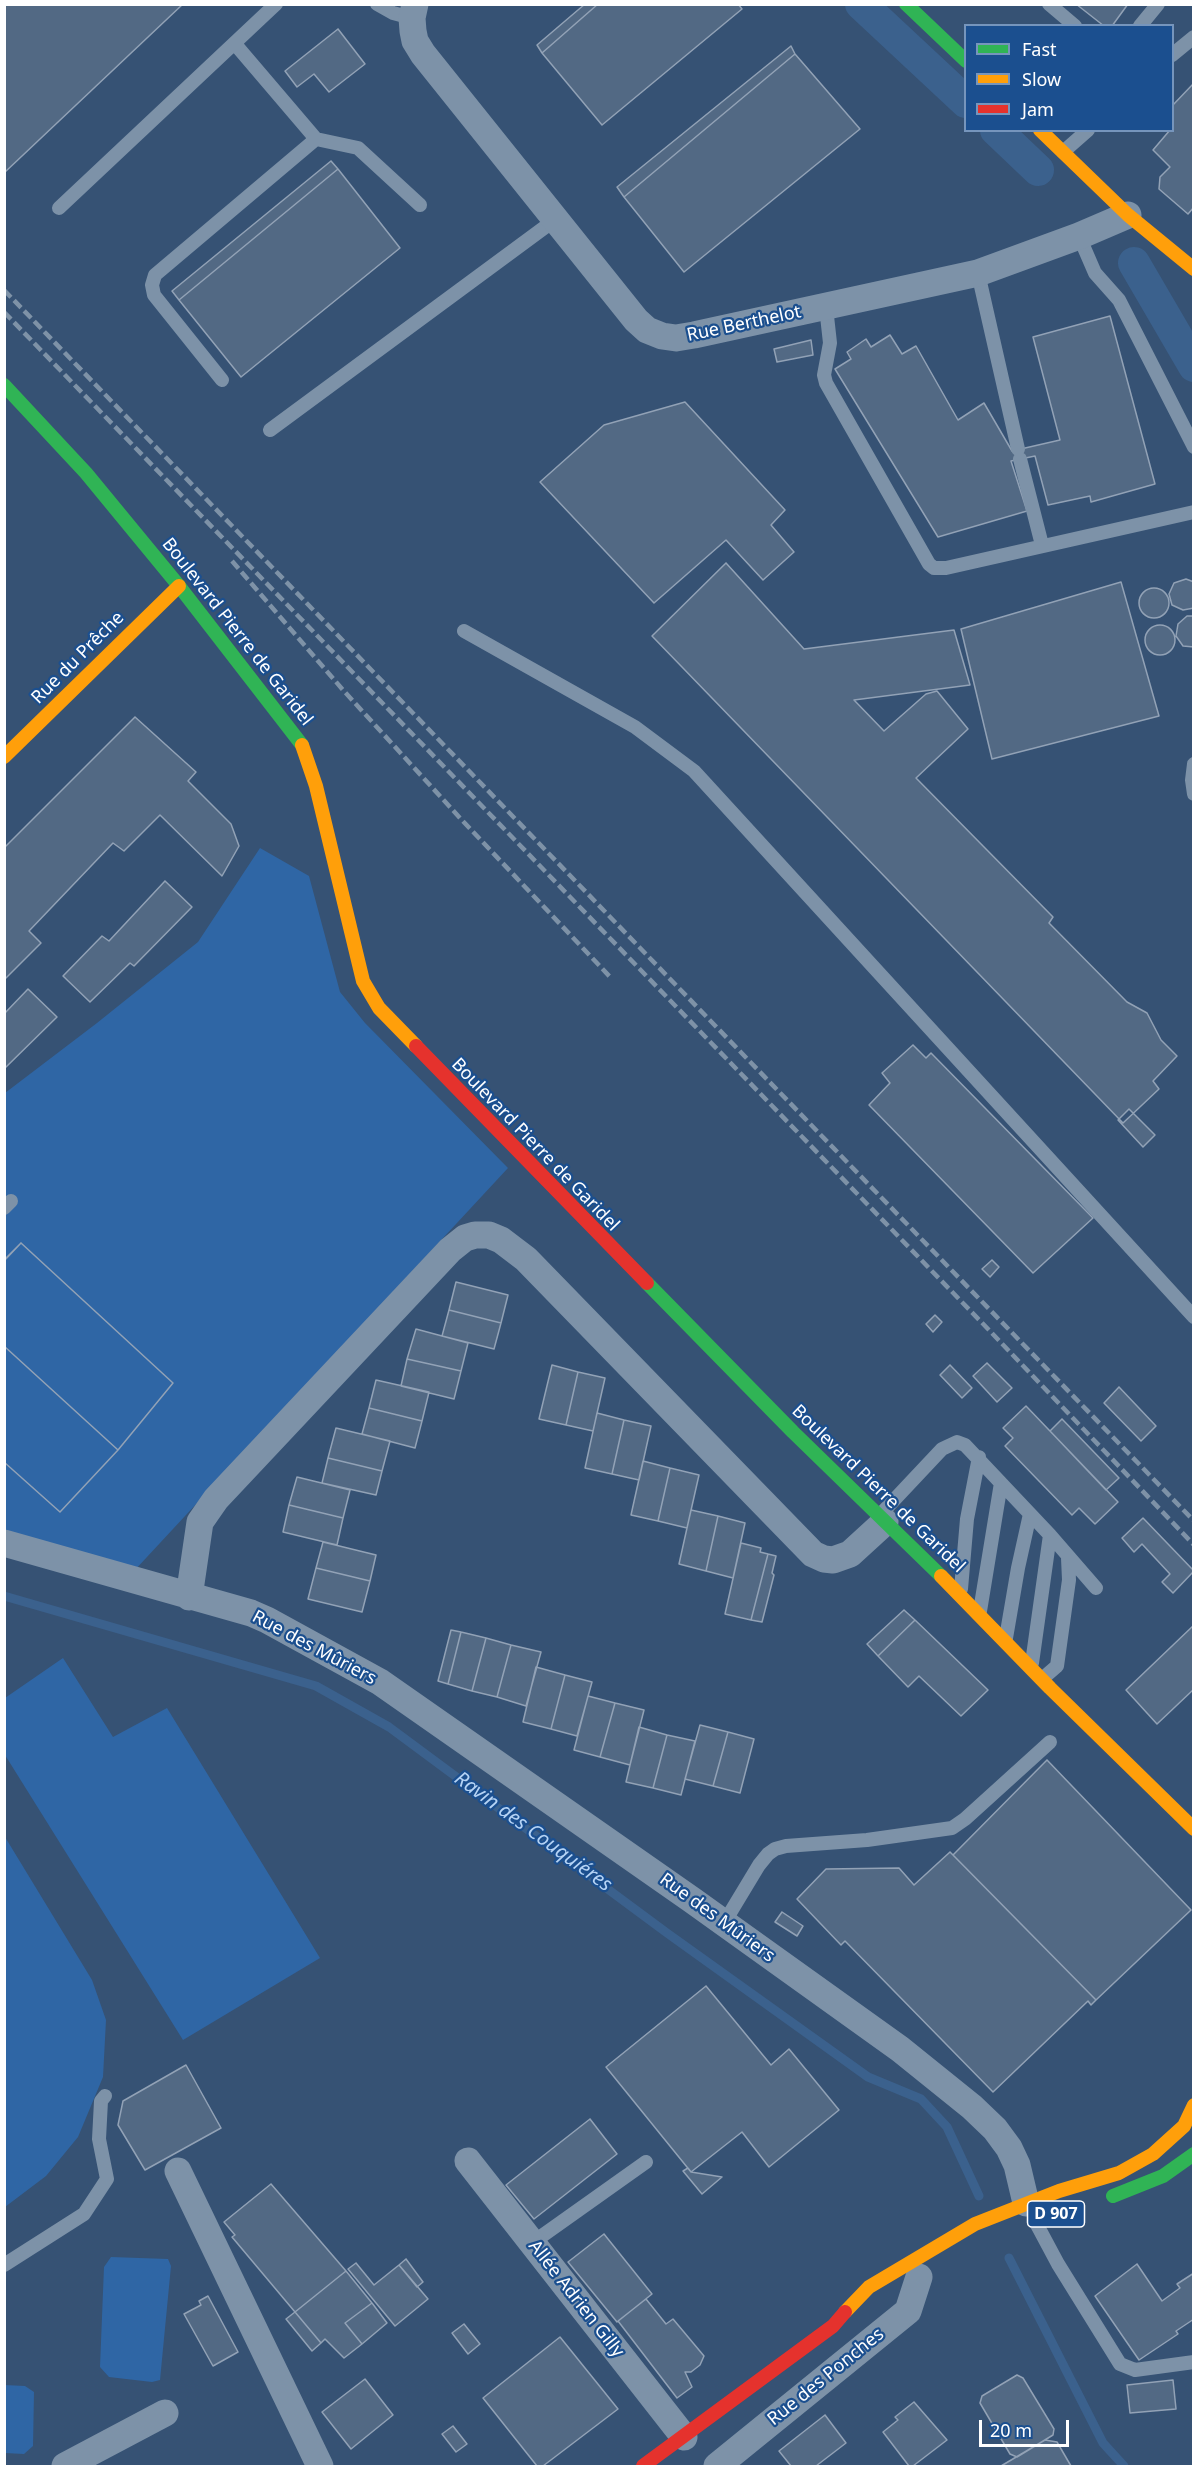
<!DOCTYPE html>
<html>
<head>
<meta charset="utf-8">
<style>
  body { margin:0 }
  #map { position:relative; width:1198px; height:2471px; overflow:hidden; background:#365274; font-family:"Noto Sans",sans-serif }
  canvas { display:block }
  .frame { position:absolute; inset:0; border:6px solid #fff; pointer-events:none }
  .legend { position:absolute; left:964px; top:24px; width:210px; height:108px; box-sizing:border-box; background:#1b4f8f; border:2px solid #7695bc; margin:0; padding:8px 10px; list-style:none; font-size:18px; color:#fff }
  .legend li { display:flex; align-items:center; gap:12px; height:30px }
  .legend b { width:30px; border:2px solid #7695bc }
  .scale { position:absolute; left:979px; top:2420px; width:90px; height:27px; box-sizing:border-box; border:3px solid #fff; border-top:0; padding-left:8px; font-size:18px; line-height:21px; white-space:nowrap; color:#fff; -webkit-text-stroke:4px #1b4f8f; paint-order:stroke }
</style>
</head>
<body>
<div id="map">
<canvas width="1198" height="2471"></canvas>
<div class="frame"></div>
<ul class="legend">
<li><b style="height:8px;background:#30b455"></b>Fast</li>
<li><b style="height:8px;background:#ff9f0a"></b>Slow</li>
<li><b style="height:8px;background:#e5322d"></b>Jam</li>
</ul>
<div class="scale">20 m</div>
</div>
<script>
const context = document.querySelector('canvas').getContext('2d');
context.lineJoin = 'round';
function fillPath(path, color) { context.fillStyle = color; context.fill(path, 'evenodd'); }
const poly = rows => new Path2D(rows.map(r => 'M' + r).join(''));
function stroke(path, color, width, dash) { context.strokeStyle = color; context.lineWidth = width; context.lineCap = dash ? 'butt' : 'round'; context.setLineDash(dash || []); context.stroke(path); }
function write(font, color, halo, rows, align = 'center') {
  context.font = font + ' "Noto Sans",sans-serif'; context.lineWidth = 4.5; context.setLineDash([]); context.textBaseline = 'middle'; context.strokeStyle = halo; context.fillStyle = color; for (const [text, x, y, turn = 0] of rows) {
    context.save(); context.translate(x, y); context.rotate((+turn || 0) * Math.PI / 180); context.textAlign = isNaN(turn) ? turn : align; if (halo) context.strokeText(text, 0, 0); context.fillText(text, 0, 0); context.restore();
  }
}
fillPath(poly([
  [260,848,309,876,340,992,365,1023,508,1168,134,1571,5,1532,5,1093,97,1023,198,942],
  [63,1658,113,1737,167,1708,320,1958,183,2040,5,1755,5,1698],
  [5,1837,92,1980,106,2020,103,2077,78,2137,46,2176,5,2207],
  [111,2257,168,2259,171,2266,160,2380,152,2382,109,2377,100,2367,104,2267],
  [4,2385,25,2386,34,2392,33,2446,24,2454,5,2453]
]), '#2f66a5');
stroke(poly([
  [4,1596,316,1686,389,1727,667,1933,868,2077,921,2099,947,2127,979,2196],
  [1009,2258,1103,2443,1124,2466]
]), '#3b618d', 9);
stroke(poly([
  [861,4,966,102],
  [996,130,1038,170],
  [1134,263,1194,366]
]), '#3b618d', 32);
const building = poly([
  [4,4,183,4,4,173,4,4],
  [585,4,598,4,542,53,537,45,585,4],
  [598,4,738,4,742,9,602,125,542,53,598,4],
  [1076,4,1128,4,1112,26,1104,26,1076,4],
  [338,29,365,64,329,92,314,74,297,87,285,71,338,29],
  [791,46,795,54,624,197,617,187,791,46],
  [795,54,860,129,684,272,624,197,795,54],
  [1194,83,1194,207,1188,214,1159,189,1160,177,1170,167,1153,150,1170,130,1172,130,1172,106,1194,83],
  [331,161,338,169,179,300,172,291,331,161],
  [338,169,400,248,241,377,179,300,338,169],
  [1110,316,1155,484,1091,502,1090,496,1048,505,1035,456,1011,461,1027,511,938,537,835,369,851,359,847,352,866,339,871,347,890,335,902,354,916,346,958,420,984,403,1012,451,1060,440,1033,337,1110,316],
  [811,340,813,355,777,362,774,349,811,340],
  [685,402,785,510,771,525,794,552,763,580,726,540,654,603,540,482,604,425,685,402],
  [726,563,804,649,954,630,970,685,854,700,884,731,926,694,937,691,968,729,916,778,1053,917,1049,923,1127,1002,1147,1013,1161,1040,1177,1056,1153,1081,1159,1089,1123,1123,652,636,726,563],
  [1186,579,1194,582,1194,608,1183,610,1172,605,1169,594,1174,583,1186,579],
  [1121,582,1159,716,992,759,961,629,1121,582],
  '1139 603a15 15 0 1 1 30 0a15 15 0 1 1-30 0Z',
  [1187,616,1194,616,1194,647,1183,646,1176,636,1178,624,1187,616],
  '1145 640a15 15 0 1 1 30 0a15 15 0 1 1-30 0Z',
  [135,717,196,772,188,781,231,824,239,846,222,876,160,815,124,851,113,843,29,931,41,943,4,980,4,848,135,717],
  [165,881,192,907,134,966,130,963,90,1002,63,976,102,936,109,941,165,881],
  [28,989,57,1017,4,1069,4,1014,28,989],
  [913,1045,926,1058,931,1053,1093,1218,1033,1273,869,1105,890,1083,882,1073,913,1045],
  [1129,1109,1155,1135,1143,1147,1118,1120,1129,1109],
  [21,1243,173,1383,118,1450,60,1512,4,1462,4,1260,21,1243],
  [21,1243,173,1383,118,1450,4,1346,4,1261,21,1243],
  [992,1260,999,1267,990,1277,982,1269,992,1260],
  [456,1282,508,1295,501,1323,449,1310,456,1282],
  [449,1310,501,1323,494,1349,442,1336,449,1310],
  [935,1315,942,1322,933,1332,926,1324,935,1315],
  [416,1329,468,1343,461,1371,407,1359,416,1329],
  [4,1346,118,1450,60,1512,4,1462,4,1346],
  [407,1359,461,1371,454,1399,401,1386,407,1359],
  [987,1363,1012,1388,997,1402,973,1376,987,1363],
  [552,1365,578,1372,566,1425,539,1419,552,1365],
  [950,1365,972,1388,962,1398,940,1375,950,1365],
  [578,1372,605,1378,593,1431,566,1425,578,1372],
  [376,1380,429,1392,422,1421,369,1408,376,1380],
  [1119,1387,1156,1426,1141,1441,1104,1403,1119,1387],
  [1026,1406,1118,1502,1095,1524,1079,1508,1072,1515,1005,1446,1013,1438,1003,1428,1026,1406],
  [369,1408,422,1421,415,1448,362,1434,369,1408],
  [597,1413,624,1420,612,1474,585,1468,597,1413],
  [1062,1419,1119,1478,1106,1490,1050,1431,1062,1419],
  [624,1420,651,1426,639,1480,612,1474,624,1420],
  [336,1428,390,1441,382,1471,328,1458,336,1428],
  [328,1458,382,1471,376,1495,322,1483,328,1458],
  [643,1461,670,1468,658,1521,631,1515,643,1461],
  [670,1468,699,1475,687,1528,658,1521,670,1468],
  [297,1477,350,1490,343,1518,289,1505,297,1477],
  [289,1505,343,1518,337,1545,283,1532,289,1505],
  [691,1510,718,1516,706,1571,679,1564,691,1510],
  [718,1516,745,1523,733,1578,706,1571,718,1516],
  [1143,1518,1194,1571,1173,1593,1162,1582,1170,1574,1142,1544,1134,1552,1122,1538,1143,1518],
  [323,1542,376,1555,370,1581,316,1568,323,1542],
  [741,1543,761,1548,760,1552,768,1554,751,1620,725,1614,741,1543],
  [768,1554,776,1556,772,1573,774,1575,762,1622,751,1620,768,1554],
  [316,1568,370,1581,362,1612,308,1599,316,1568],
  [904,1610,915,1620,878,1656,867,1644,904,1610],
  [915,1620,988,1690,961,1716,919,1676,908,1687,878,1656,915,1620],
  [1194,1625,1194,1689,1157,1724,1126,1690,1194,1625],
  [451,1630,461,1632,448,1684,438,1681,451,1630],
  [461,1632,486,1638,472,1691,448,1684,461,1632],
  [486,1638,511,1645,497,1697,472,1691,486,1638],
  [511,1645,541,1652,526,1706,497,1697,511,1645],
  [536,1667,565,1675,551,1729,523,1722,536,1667],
  [565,1675,592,1682,577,1736,551,1729,565,1675],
  [588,1696,615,1703,600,1757,574,1750,588,1696],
  [615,1703,644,1710,630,1765,600,1757,615,1703],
  [700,1725,728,1732,713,1786,685,1779,700,1725],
  [639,1727,667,1735,653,1788,626,1782,639,1727],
  [728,1732,754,1739,740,1793,713,1786,728,1732],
  [667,1735,695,1741,681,1795,653,1788,667,1735],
  [1047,1760,1191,1910,1096,2000,953,1855,1047,1760],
  [950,1852,1096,2000,1091,2005,1088,2001,993,2092,845,1941,841,1945,797,1899,826,1869,899,1868,914,1885,950,1852],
  [782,1912,803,1926,797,1936,775,1922,782,1912],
  [706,1986,771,2065,789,2049,839,2110,769,2167,742,2132,691,2172,606,2067,706,1986],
  [186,2065,221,2128,145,2170,118,2125,123,2101,186,2065],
  [590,2119,617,2154,534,2219,506,2185,590,2119],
  [688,2168,691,2172,722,2177,702,2194,683,2171,688,2168],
  [271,2184,346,2271,295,2312,232,2237,235,2235,224,2222,271,2184],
  [604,2234,652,2294,617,2322,568,2262,604,2234],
  [406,2259,423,2282,417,2287,399,2265,406,2259],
  [356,2263,374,2285,399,2265,428,2299,395,2326,348,2269,356,2263],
  [1137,2264,1162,2301,1180,2288,1177,2284,1194,2273,1194,2319,1176,2331,1178,2334,1139,2360,1095,2296,1137,2264],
  [346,2271,372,2303,345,2323,362,2344,344,2358,325,2339,321,2343,295,2312,346,2271],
  [208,2296,238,2352,213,2366,184,2314,201,2305,199,2301,208,2296],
  [646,2299,666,2324,673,2319,704,2356,700,2365,691,2372,685,2372,692,2387,677,2398,618,2321,646,2299],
  [372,2303,387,2323,362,2344,345,2323,372,2303],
  [295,2312,321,2343,312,2351,286,2319,295,2312],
  [464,2324,480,2344,468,2354,452,2333,464,2324],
  [560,2337,618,2409,543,2466,537,2466,483,2398,560,2337],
  [1017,2375,1023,2378,1054,2429,1053,2435,1017,2457,1010,2454,980,2403,982,2396,1017,2375],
  [365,2379,393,2415,351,2449,322,2412,365,2379],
  [1173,2380,1176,2409,1130,2413,1127,2385,1173,2380],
  [914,2402,947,2440,913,2466,909,2466,883,2432,898,2420,895,2417,914,2402],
  [825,2415,846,2443,816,2466,791,2466,779,2451,825,2415],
  [453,2426,467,2444,456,2452,442,2434,453,2426],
  [1045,2440,1057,2442,1071,2466,1001,2466,1045,2440]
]);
fillPath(building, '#526984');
stroke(building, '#92a2b6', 1.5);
stroke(poly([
  [377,4,393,13,412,18],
  [1049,4,1075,26],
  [1140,26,1158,4],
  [235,44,316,139,358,148,420,205],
  [1172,55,1194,37],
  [1063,152,1088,130],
  [59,208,276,4],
  [1079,236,1095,273,1119,300,1194,447],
  [978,273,1018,449],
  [826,307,830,343,824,375,826,383,929,564,934,568,946,568,1194,512],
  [222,380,154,295,152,285,155,275,316,139],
  [270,430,556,219],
  [1020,459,1042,545],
  [464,631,635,727,694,771,1194,1317],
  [1194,764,1192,780,1194,794],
  [4,1208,11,1201],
  [879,1516,942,1449,957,1442,965,1445,1050,1535,1096,1588],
  [961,1589,967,1519,979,1457],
  [980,1611,1001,1483],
  [1006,1638,1018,1568,1030,1514],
  [1032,1663,1050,1535],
  [1042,1679,1057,1666,1069,1580,1068,1558],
  [724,1923,759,1865,768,1854,775,1849,786,1846,867,1840,952,1828,965,1819,1050,1742],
  [1035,2221,1058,2264,1120,2364,1135,2370,1194,2362],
  [532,2243,646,2162],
  [4,2265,84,2214,107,2179,99,2139,101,2101,105,2096]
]), '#7d92a8', 14);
stroke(poly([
  [415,4,412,18,413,31,415,41,423,54,636,320,647,330,662,336,676,338,694,335,978,273,1079,236,1128,215],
  [4,1543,251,1613,267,1620,380,1682,692,1900,900,2049,972,2107,995,2129,1009,2148,1017,2165,1026,2203],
  [189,1597,200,1522,216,1499,450,1250,465,1238,475,1235,489,1235,501,1240,526,1259,813,1554,824,1559,833,1560,850,1554,885,1522],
  [468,2161,684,2437],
  [178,2171,320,2466],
  [65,2466,165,2413],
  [717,2466,908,2311,919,2277]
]), '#7d92a8', 27);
stroke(poly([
  [906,4,966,61],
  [4,385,86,473,179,586,302,745],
  [647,1283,793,1432,941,1576],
  [1113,2196,1163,2176,1194,2154]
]), '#30b455', 14);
stroke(poly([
  [1040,130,1128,215,1194,269],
  [302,745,316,786,363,981,379,1008,416,1046],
  [4,757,179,586],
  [941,1576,1050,1688,1194,1829],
  [845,2312,869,2287,975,2224,1059,2191,1119,2173,1153,2154,1184,2126,1194,2105]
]), '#ff9f0a', 14);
stroke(poly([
  [416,1046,647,1283],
  [643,2466,833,2326,845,2312]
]), '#e5322d', 14);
stroke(poly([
  [4,290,1194,1521],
  [4,312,988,1329,1194,1545],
  [232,561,343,690,460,818,612,979]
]), '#7e92a7', 4.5, [10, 4.5]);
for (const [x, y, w] of [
  [1056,2214,57]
]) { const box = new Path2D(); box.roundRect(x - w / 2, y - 13, w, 26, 4.5); context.fillStyle = '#1b4f8f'; context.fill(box); stroke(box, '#fff', 1.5); }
write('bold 16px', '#fff', null, [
  ["D 907",1056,2214]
]);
write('18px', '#fff', '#1b4f8f', [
  ["Rue Berthelot",744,324,-12],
  ["Boulevard Pierre de Garidel",237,632,52],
  ["Rue du Prêche",78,658,-45],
  ["Boulevard Pierre de Garidel",535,1145,46],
  ["Boulevard Pierre de Garidel",878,1489,44],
  ["Rue des Mûriers",314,1648,28],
  ["Rue des Mûriers",717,1918,36],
  ["Allée Adrien Gilly",576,2299,52],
  ["Rue des Ponches",826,2377,-39]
]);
write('italic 20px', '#b5d3f5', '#1b4f8f', [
  ["Ravin des Couquiéres",533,1832,36]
]);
</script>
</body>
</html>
